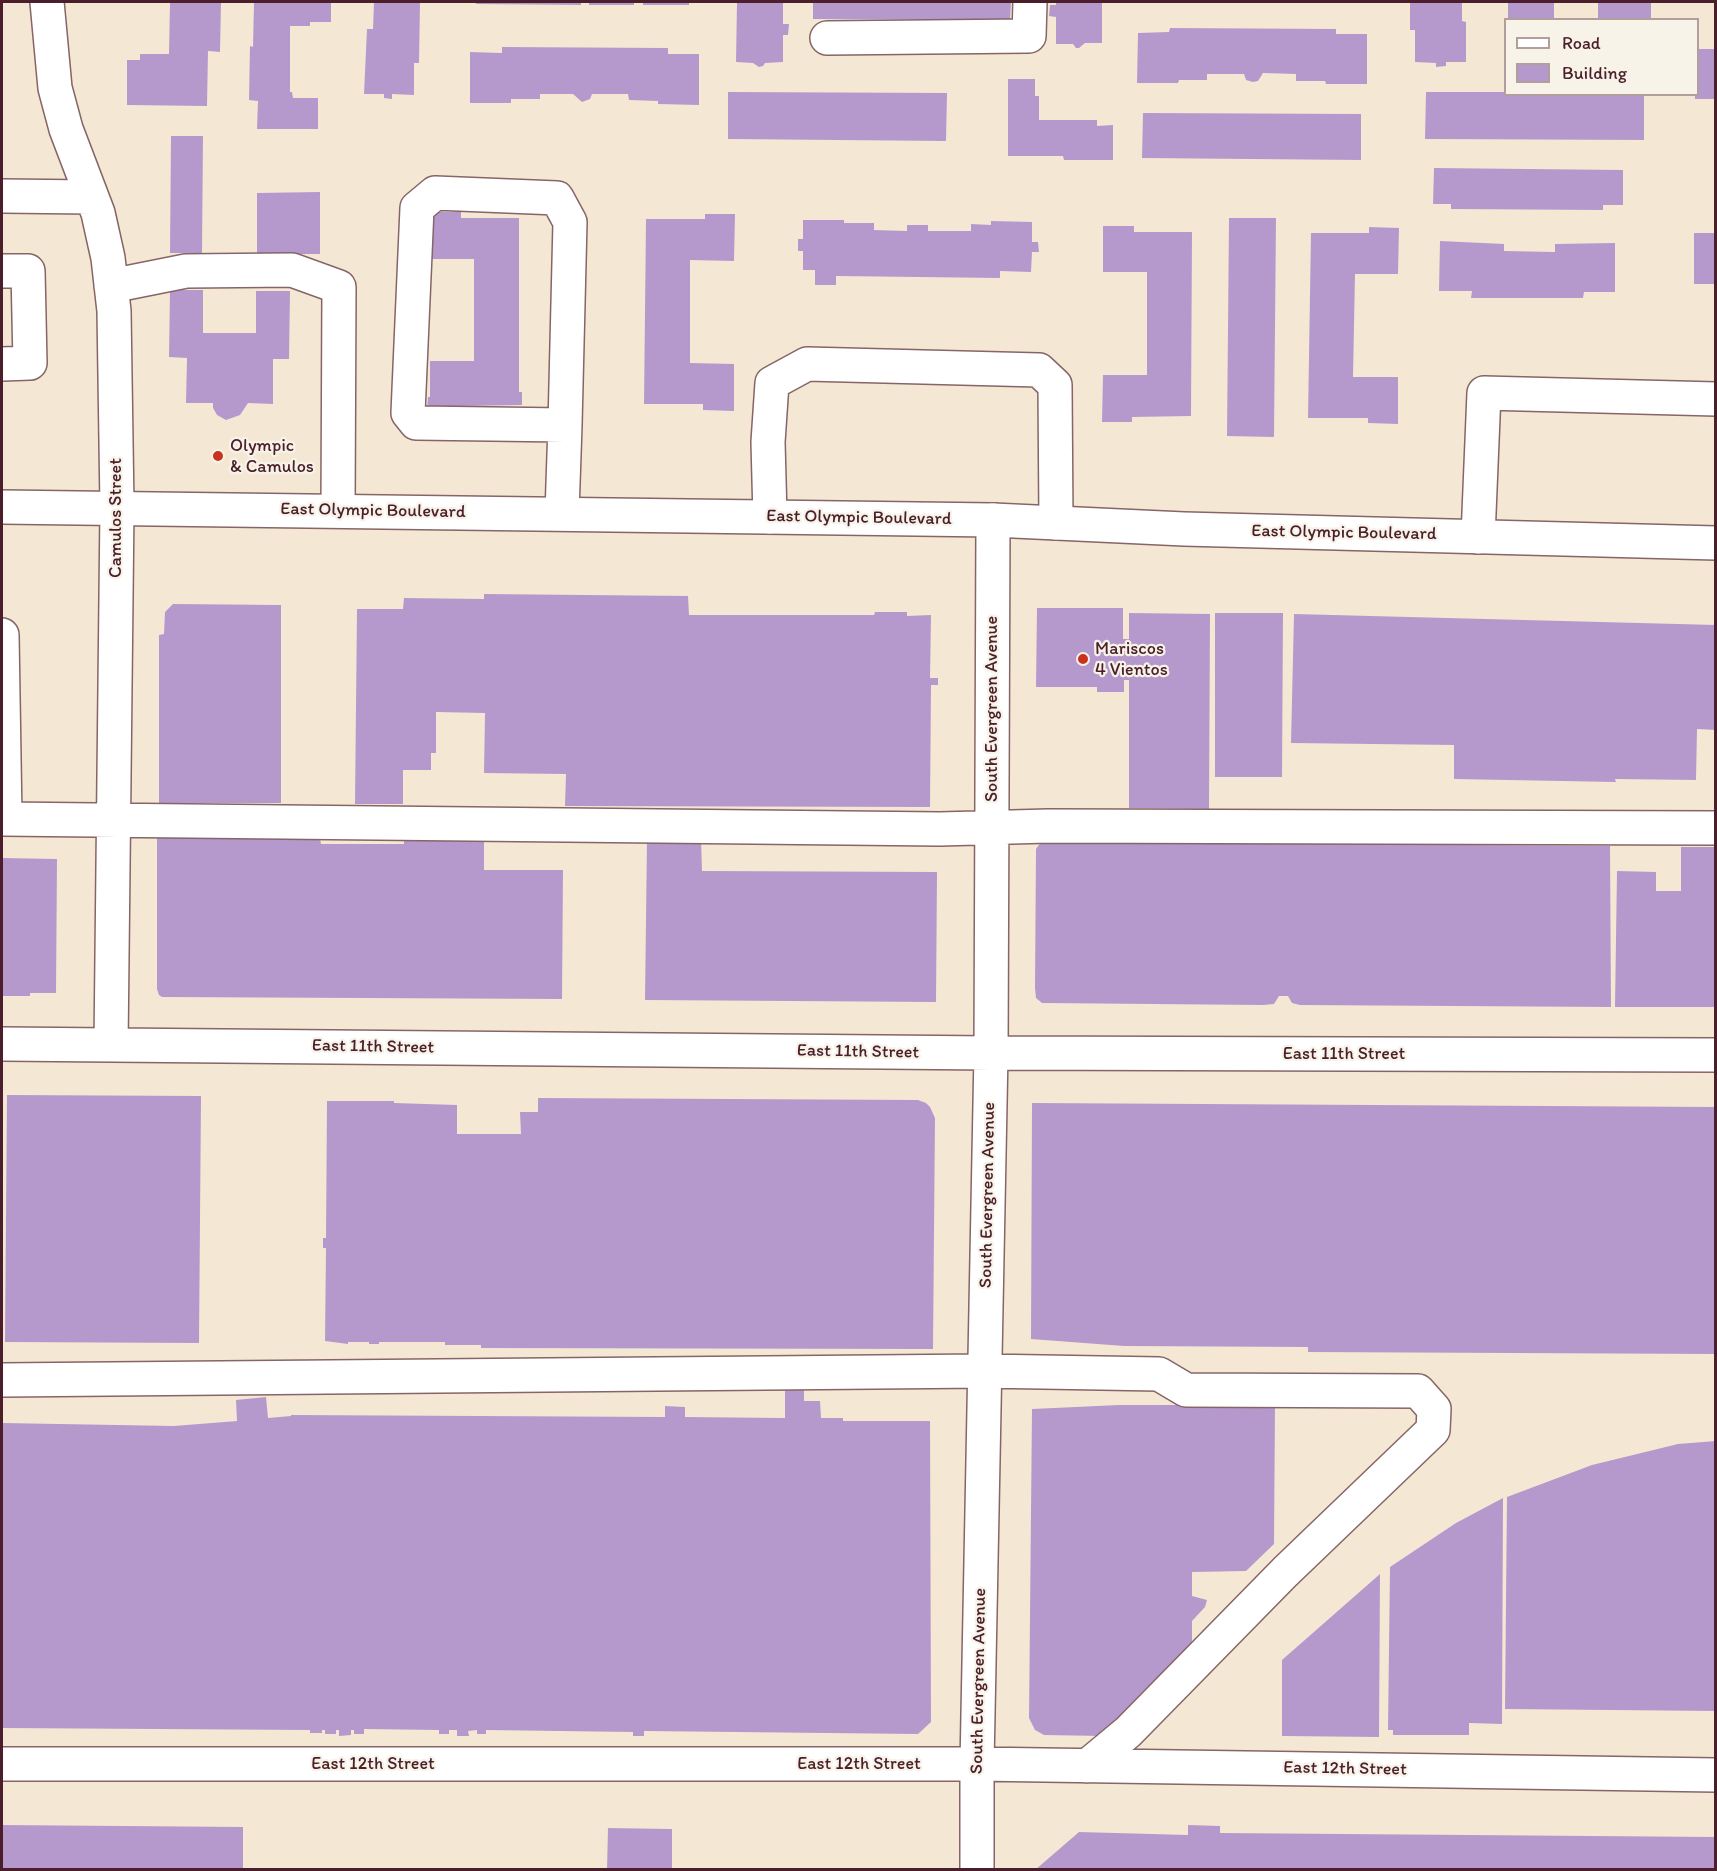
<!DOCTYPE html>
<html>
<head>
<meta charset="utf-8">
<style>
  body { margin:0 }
  #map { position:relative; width:1717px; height:1871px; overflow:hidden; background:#f4e8d4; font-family:Itim,sans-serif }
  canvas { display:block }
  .frame { position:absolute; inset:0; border:3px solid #4a1f2b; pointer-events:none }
  .legend { position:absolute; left:1504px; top:18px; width:195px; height:78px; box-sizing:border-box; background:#f7f3e8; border:2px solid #b29e9c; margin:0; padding:8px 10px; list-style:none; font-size:18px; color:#4a1f2b }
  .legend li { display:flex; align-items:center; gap:12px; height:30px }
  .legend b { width:30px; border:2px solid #b29e9c }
</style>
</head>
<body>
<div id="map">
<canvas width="1717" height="1871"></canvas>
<div class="frame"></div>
<ul class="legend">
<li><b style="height:8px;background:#fff"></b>Road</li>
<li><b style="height:16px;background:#b599cd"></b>Building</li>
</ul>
</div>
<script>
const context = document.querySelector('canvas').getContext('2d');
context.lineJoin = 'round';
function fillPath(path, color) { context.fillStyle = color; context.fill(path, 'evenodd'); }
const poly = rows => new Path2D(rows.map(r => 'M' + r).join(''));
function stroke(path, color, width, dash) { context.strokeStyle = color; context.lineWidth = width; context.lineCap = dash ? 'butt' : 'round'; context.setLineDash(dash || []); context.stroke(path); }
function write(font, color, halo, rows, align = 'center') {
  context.font = font + ' Itim,sans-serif'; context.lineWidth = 4.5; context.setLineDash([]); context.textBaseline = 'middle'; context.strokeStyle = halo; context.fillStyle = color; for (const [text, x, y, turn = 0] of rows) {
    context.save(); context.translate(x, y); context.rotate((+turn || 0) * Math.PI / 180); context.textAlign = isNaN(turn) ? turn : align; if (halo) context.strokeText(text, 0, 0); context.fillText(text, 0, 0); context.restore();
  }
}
fillPath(poly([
  [170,2,221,2,220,52,208,51,207,106,127,105,127,60,140,60,140,54,169,54],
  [254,2,331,2,331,22,310,22,310,26,290,26,290,92,292,92,293,98,318,98,318,129,257,129,258,101,249,100,250,46,253,47],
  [374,2,420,2,419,63,414,63,414,95,392,94,392,99,384,98,384,94,364,94,367,29,373,29],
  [476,2,581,2,581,5,476,4],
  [589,2,634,2,634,5,589,5],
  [643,2,689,2,689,5,643,5],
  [737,2,783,2,783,24,789,24,788,35,783,35,783,62,765,63,763,66,759,67,753,63,736,62],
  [813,2,1011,2,1010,20,813,19],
  [1056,2,1102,2,1102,43,1085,43,1079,48,1076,48,1073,44,1056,44,1056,17,1049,16,1050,5,1056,5],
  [1410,2,1462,2,1462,21,1466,22,1466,62,1446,62,1446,66,1436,67,1436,63,1415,62,1415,30,1410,30],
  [1508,2,1554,2,1554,20,1508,20],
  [1598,2,1651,2,1651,20,1598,20],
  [1170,28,1336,29,1336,34,1367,34,1367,84,1326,84,1325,81,1296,81,1296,74,1263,73,1258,81,1253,82,1246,80,1244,74,1207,74,1207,80,1179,80,1178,83,1137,83,1138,33,1169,32],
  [502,47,668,48,668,54,699,54,699,105,658,104,658,101,629,100,628,94,592,94,590,99,582,102,573,94,540,94,540,99,511,99,511,103,470,103,470,52,502,53],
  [1698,49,1716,49,1716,99,1695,99,1695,94,1698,94],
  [1008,79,1035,79,1035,96,1039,96,1039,120,1097,120,1097,126,1113,125,1113,160,1064,160,1063,156,1008,156],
  [728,92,947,93,946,141,728,139],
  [1426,92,1506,92,1506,94,1644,94,1644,140,1425,139],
  [1143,113,1361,114,1361,160,1142,158],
  [171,136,203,136,202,253,170,253],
  [1434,168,1623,170,1623,205,1603,205,1603,210,1451,209,1451,204,1433,204],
  [320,192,320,254,257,254,257,193],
  [431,212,461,212,461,218,519,218,519,392,522,392,522,405,462,406,462,411,427,411,428,397,430,397,430,361,474,361,474,259,430,259],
  [705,214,735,214,734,261,690,260,690,363,734,364,734,411,703,410,703,404,644,404,646,219,705,219],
  [1229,218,1276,218,1274,437,1227,436],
  [803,220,844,220,844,223,874,223,874,230,907,231,907,225,928,225,928,231,971,231,971,224,991,225,991,221,1032,222,1032,242,1038,242,1039,252,1032,252,1031,272,1000,271,1000,278,836,276,836,285,815,285,815,270,803,270,803,251,798,251,798,239,803,239],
  [1103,226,1134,226,1134,232,1192,232,1191,416,1132,417,1132,422,1102,422,1103,375,1147,375,1147,272,1103,272],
  [1369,227,1399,228,1398,274,1355,274,1353,377,1398,377,1398,424,1368,423,1368,418,1308,418,1311,233,1369,233],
  [1694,233,1716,233,1716,284,1694,284],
  [1440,241,1504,244,1504,251,1555,252,1555,244,1615,243,1615,292,1584,292,1583,298,1471,298,1472,291,1439,291],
  [170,290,203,290,203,333,256,333,256,291,290,291,289,359,273,359,273,404,248,403,240,415,226,420,217,415,213,408,213,403,186,403,187,358,169,357],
  [484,594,688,596,689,615,874,615,875,612,907,612,907,616,931,615,930,678,938,678,938,685,931,685,930,807,565,806,566,774,484,773,485,713,436,712,436,753,431,753,431,770,403,770,403,804,355,804,357,609,403,609,404,598,484,599],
  [173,604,281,605,281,803,159,803,159,635,164,634,165,612],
  [1037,608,1123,608,1123,639,1129,639,1129,613,1210,614,1209,809,1129,808,1129,680,1124,680,1124,692,1097,692,1097,687,1036,687],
  [1215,613,1283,613,1282,777,1215,777],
  [1294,614,1716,625,1716,730,1697,729,1696,780,1615,779,1616,782,1454,779,1454,745,1291,743],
  [157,836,320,838,321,844,404,844,404,839,484,840,484,870,563,870,562,999,162,997,159,995,157,989],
  [647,839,701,839,702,871,937,872,936,1002,645,1000],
  [1041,842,1610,846,1611,1007,1300,1005,1292,1003,1288,996,1279,996,1274,1004,1263,1005,1042,1003,1036,998,1035,988,1036,849],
  [1681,847,1716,847,1716,1007,1615,1007,1617,871,1656,872,1656,891,1681,891],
  [2,858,57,859,56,993,30,993,30,996,2,996],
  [7,1095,201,1096,199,1343,5,1342],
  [538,1098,918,1100,926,1103,930,1107,935,1118,933,1349,481,1348,481,1345,445,1345,445,1342,379,1342,379,1344,369,1344,369,1342,348,1342,348,1344,325,1341,326,1248,323,1248,323,1238,326,1238,327,1101,394,1101,394,1103,457,1105,457,1134,521,1134,520,1112,538,1112],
  [1032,1103,1716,1107,1716,1354,1308,1352,1308,1347,1124,1346,1031,1339],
  [804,1385,804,1401,820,1401,821,1418,843,1418,843,1421,930,1421,931,1722,918,1734,644,1731,644,1736,633,1736,633,1732,486,1730,486,1734,477,1734,477,1730,468,1731,469,1736,457,1736,457,1730,449,1730,449,1734,439,1734,439,1730,364,1729,364,1734,354,1734,354,1730,351,1730,351,1735,339,1736,339,1730,336,1730,336,1734,325,1734,325,1730,322,1730,322,1733,310,1733,310,1730,2,1728,2,1423,174,1426,237,1421,236,1400,266,1397,268,1418,291,1416,291,1415,665,1417,665,1406,685,1407,685,1417,785,1418,785,1386],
  [1119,1405,1275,1405,1274,1544,1246,1571,1192,1572,1192,1596,1207,1600,1205,1607,1192,1621,1192,1650,1102,1736,1044,1735,1035,1730,1029,1718,1032,1409],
  [1716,1441,1716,1711,1505,1709,1507,1497,1592,1465,1678,1444],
  [1503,1498,1502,1724,1469,1723,1469,1735,1393,1735,1393,1730,1388,1730,1390,1567,1456,1523],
  [1380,1574,1379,1737,1282,1736,1282,1660],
  [2,1825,243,1827,243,1870,2,1870],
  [1188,1825,1220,1826,1220,1833,1716,1837,1716,1870,1035,1870,1079,1832,1188,1835],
  [608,1828,672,1829,672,1870,607,1870]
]), '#b599cd');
const minor = poly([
  [47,2,55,88,66,129,98,213,108,258,114,311,117,507,111,1045],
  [827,38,1029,36,1030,2],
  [2,196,91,197],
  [2,271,28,271,30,363,2,364],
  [111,286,186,271,292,270,339,287,338,510],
  [562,513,565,425,570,222,557,198,435,193,417,208,408,413,416,423,565,425],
  [770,517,768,442,772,383,807,364,1039,370,1055,385,1056,523],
  [1478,537,1484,393,1716,399],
  [2,635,5,819],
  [2,819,940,829,1048,826,1716,828],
  [2,1044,991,1053,1716,1055],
  [2,1380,984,1371,1159,1374,1186,1390,1418,1391,1434,1409,1433,1430,1285,1572,1128,1732,1087,1766],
  [2,1764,977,1764,1716,1775],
  [977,1870,977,1764,991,1053,993,520]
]);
const major = poly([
  [2,507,993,520,1184,529,1716,543]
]);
stroke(minor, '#866566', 36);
stroke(major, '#866566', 36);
stroke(minor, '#fff', 33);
stroke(major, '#fff', 33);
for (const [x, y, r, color] of [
  [218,456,6,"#c8321e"],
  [1083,659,6,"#c8321e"]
]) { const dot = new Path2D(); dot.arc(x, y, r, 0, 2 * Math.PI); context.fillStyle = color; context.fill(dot); stroke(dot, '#f7f3e8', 2); }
write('18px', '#4a1f2b', '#f7f3e8', [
  ["Olympic",230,446],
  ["& Camulos",230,467],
  ["Mariscos",1095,649],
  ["4 Vientos",1095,670]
], 'left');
write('18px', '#4a1f2b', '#f7f3e8', [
  ["East Olympic Boulevard",373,511,1],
  ["Camulos Street",116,518,-90],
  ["East Olympic Boulevard",859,518,1],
  ["East Olympic Boulevard",1344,533,1],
  ["South Evergreen Avenue",992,709,-90],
  ["East 11th Street",373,1047,1],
  ["East 11th Street",858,1052,1],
  ["East 11th Street",1344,1054],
  ["South Evergreen Avenue",988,1195,-89],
  ["South Evergreen Avenue",979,1681,-89],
  ["East 12th Street",373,1764],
  ["East 12th Street",859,1764],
  ["East 12th Street",1345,1769,1]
]);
</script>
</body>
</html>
